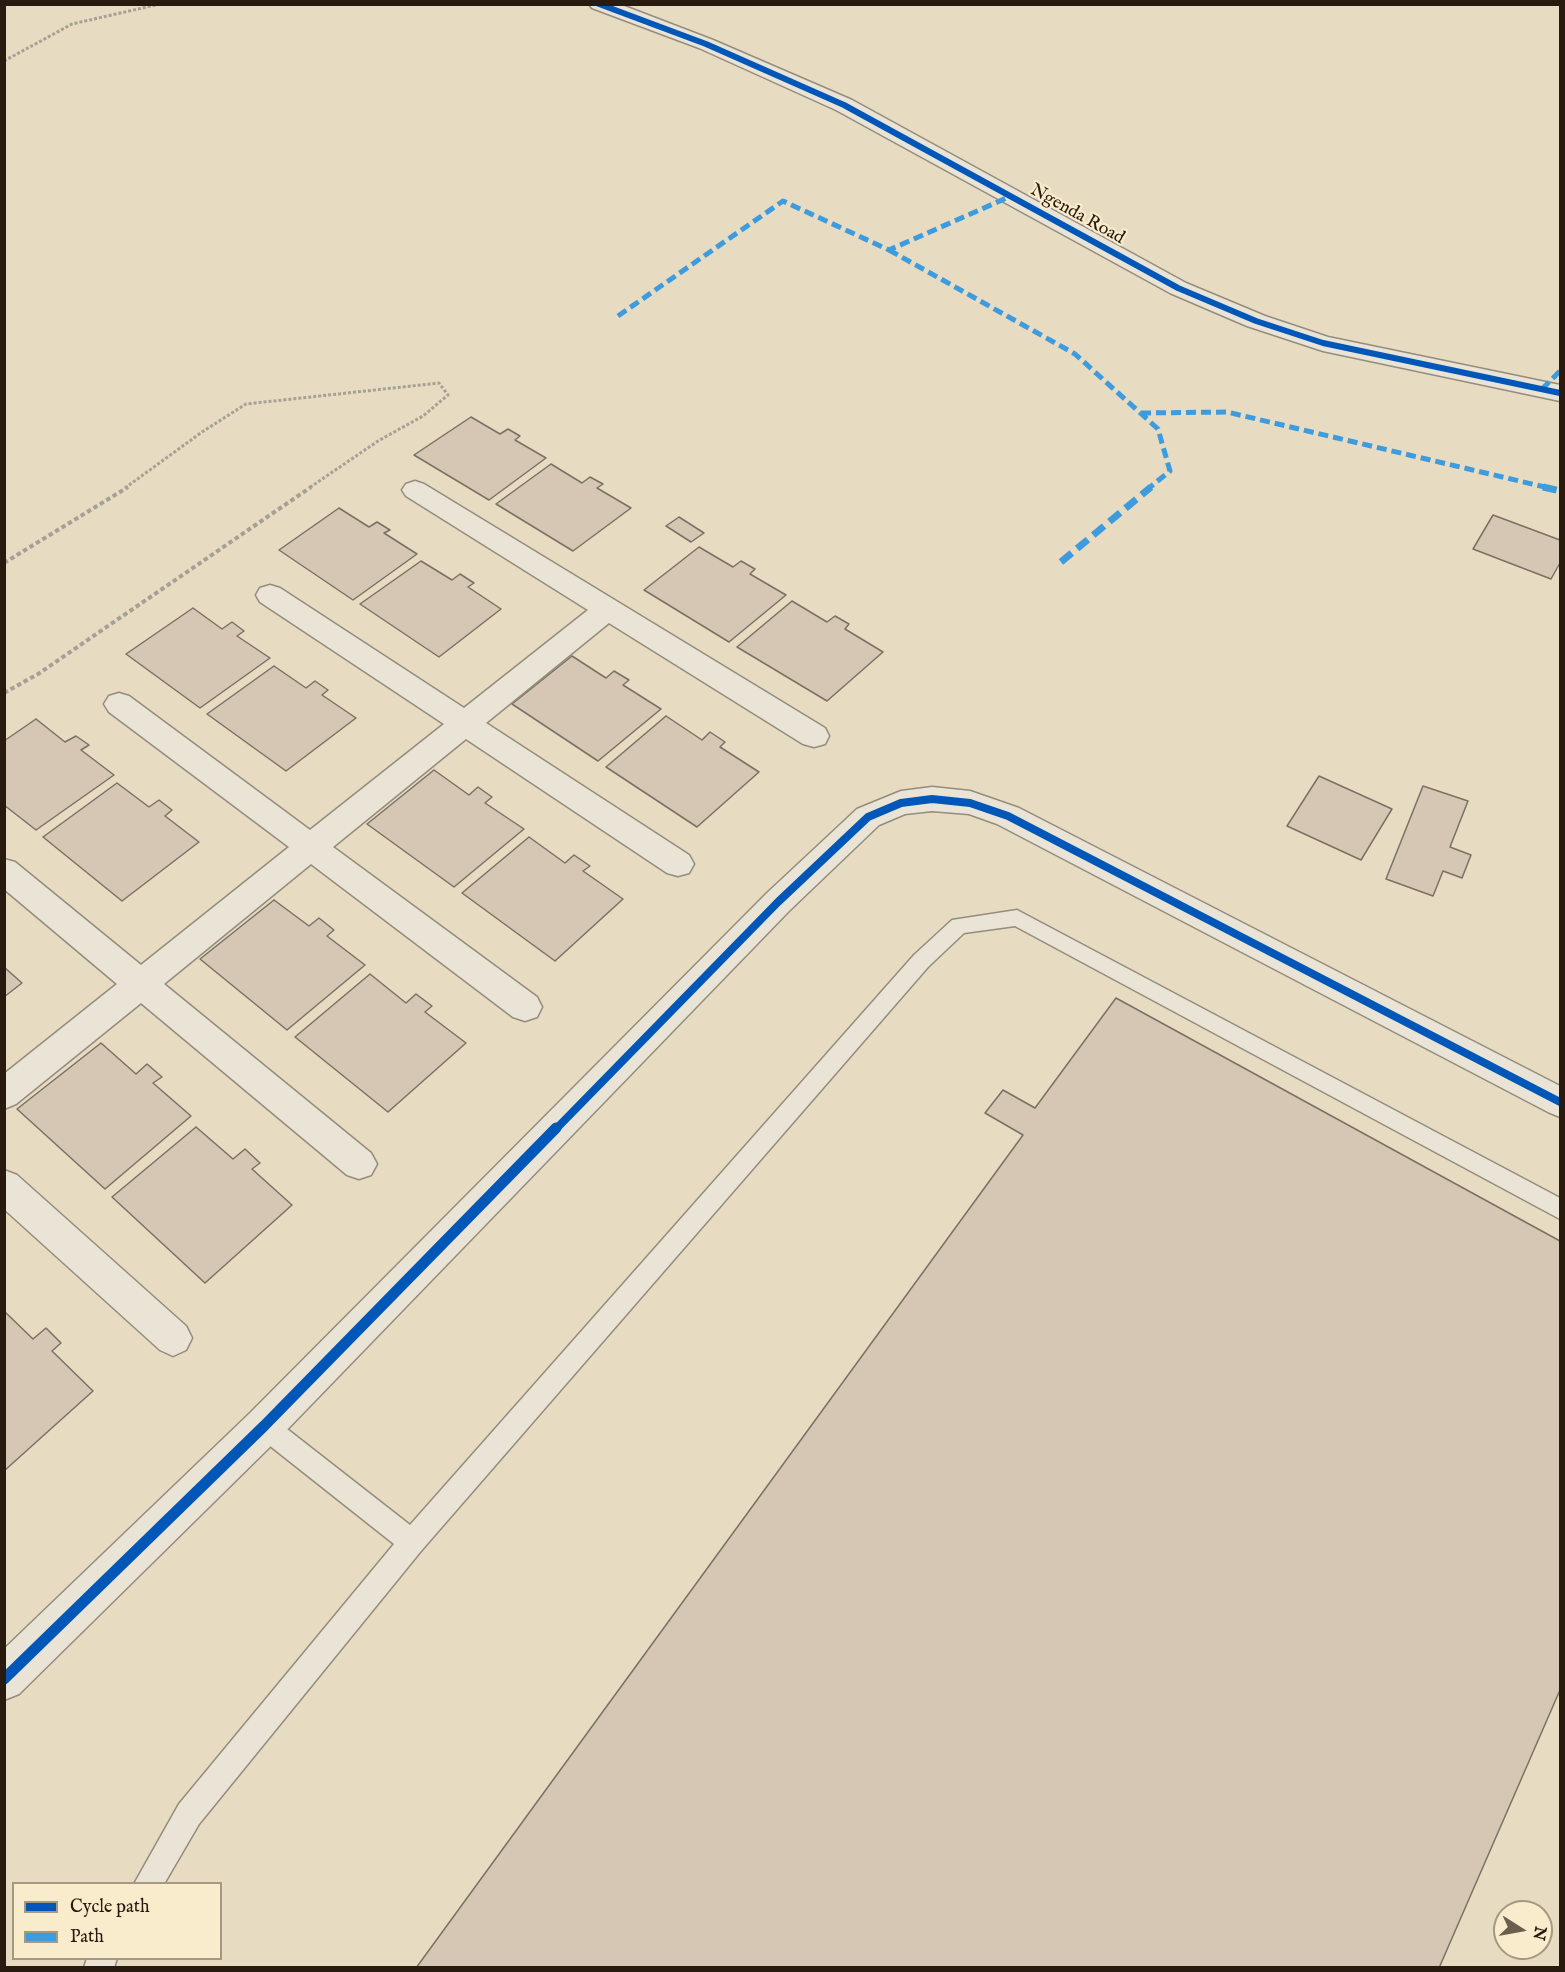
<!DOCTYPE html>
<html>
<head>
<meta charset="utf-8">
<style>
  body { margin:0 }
  #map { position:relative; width:1565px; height:1972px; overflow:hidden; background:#e7dbc1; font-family:"IM FELL English",serif }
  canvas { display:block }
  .frame { position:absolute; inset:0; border:6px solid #291a0f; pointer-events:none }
  .legend { position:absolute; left:12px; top:1882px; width:210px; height:78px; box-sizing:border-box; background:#f9eccd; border:2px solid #a69881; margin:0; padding:8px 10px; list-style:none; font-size:18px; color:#291a0f }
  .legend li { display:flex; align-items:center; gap:12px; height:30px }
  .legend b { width:30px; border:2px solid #a69881 }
  .north { position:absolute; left:1493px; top:1900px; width:60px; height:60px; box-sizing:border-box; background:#f9eccd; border:2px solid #a69881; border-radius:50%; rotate:101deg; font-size:16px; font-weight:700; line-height:24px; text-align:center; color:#291a0f }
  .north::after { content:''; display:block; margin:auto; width:21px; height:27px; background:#6c5e4d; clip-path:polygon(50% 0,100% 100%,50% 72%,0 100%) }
</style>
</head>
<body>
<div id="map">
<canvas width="1565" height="1972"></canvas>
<div class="frame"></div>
<ul class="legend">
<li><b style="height:8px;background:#0057b8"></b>Cycle path</li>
<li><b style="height:8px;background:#3d9bde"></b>Path</li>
</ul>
<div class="north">N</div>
</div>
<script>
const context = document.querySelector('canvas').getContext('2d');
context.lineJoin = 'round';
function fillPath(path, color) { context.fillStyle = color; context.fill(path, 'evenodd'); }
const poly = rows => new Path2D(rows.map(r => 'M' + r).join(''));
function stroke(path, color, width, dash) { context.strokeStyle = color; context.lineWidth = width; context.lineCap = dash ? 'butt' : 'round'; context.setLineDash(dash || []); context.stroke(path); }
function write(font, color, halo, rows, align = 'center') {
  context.font = font + ' "IM FELL English",serif'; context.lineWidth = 4.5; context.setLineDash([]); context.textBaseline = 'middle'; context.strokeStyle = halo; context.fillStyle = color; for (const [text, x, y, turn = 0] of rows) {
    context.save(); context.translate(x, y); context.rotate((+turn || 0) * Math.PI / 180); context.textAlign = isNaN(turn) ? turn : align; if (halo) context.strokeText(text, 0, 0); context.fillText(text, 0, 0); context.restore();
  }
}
const building = poly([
  [471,417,500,434,508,429,520,436,515,440,546,458,489,500,414,455,471,417],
  [551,464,582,483,590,477,603,484,597,488,631,508,573,551,496,504,551,464],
  [339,508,369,527,377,522,390,530,384,533,417,554,353,600,279,550,339,508],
  [1493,515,1560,540,1560,563,1551,579,1473,549,1493,515],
  [679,517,704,533,691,542,666,526,679,517],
  [699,547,733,567,741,561,755,569,750,574,786,595,729,642,644,590,699,547],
  [421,561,452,580,460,574,474,583,468,587,501,609,439,657,360,604,421,561],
  [792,601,827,622,835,616,849,624,845,629,883,652,827,701,737,647,792,601],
  [193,608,222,629,232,622,244,631,237,636,270,658,200,708,126,654,193,608],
  [572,656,606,678,614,671,629,680,623,685,661,709,598,761,512,704,572,656],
  [274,666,306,688,315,681,328,690,322,695,356,718,286,771,207,714,274,666],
  [666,716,702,740,710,732,725,742,720,747,759,772,697,827,606,767,666,716],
  [36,719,65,742,76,736,89,745,81,750,114,775,36,830,4,805,4,741,36,719],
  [434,770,469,795,478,787,492,797,485,803,524,829,454,887,367,824,434,770],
  [1319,776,1392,809,1361,860,1287,826,1319,776],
  [117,783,149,807,159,800,172,810,165,816,199,842,122,901,43,837,117,783],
  [1423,786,1468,801,1450,847,1471,855,1462,878,1443,871,1433,896,1386,879,1423,786],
  [529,837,565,863,574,855,590,866,583,871,623,899,555,961,462,893,529,837],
  [274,900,309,926,319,918,334,930,327,936,365,965,287,1030,200,959,274,900],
  [4,967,22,983,4,997,4,967],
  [370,974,406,1003,416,994,432,1006,425,1012,466,1043,388,1112,295,1037,370,974],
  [1116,998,1560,1241,1560,1690,1439,1968,416,1968,1023,1135,985,1113,1003,1090,1035,1108,1116,998],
  [101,1043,136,1074,147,1064,162,1077,153,1083,191,1116,105,1189,17,1109,101,1043],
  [196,1127,233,1159,245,1149,260,1163,252,1169,292,1205,205,1283,112,1197,196,1127],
  [4,1311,33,1339,46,1328,61,1343,52,1351,93,1391,4,1471,4,1311]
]);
fillPath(building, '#d6c6b4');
stroke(building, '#7a7164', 1.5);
const service = poly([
  [1017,910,1560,1198,1560,1219,1015,926,964,933,928,967,421,1551,199,1824,164,1884,134,1884,179,1804,394,1544,255,1434,252,1426,255,1418,264,1414,273,1418,410,1525,914,955,952,920,1017,910],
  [87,1958,117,1958,114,1968,84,1968,87,1958]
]);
const minor = poly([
  [415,481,424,484,825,728,829,736,825,744,814,747,803,744,609,623,486,723,689,855,694,864,689,873,678,876,667,873,466,739,333,847,537,997,542,1007,537,1017,525,1021,513,1017,311,864,164,984,371,1153,377,1164,371,1175,359,1179,347,1175,141,1003,16,1104,4,1109,4,1074,117,984,4,889,4,859,15,862,141,965,289,847,109,712,104,704,109,696,119,693,129,696,310,830,444,724,260,602,256,595,260,588,270,585,280,588,464,708,588,610,406,496,402,490,406,484,415,481],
  [932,787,970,791,1019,808,1560,1086,1560,1117,1548,1112,997,824,969,814,932,811,905,814,879,825,789,911,278,1439,19,1694,4,1700,4,1649,250,1413,767,893,857,809,901,791,932,787],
  [4,1170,17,1175,186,1326,192,1338,186,1350,173,1356,160,1350,4,1209,4,1170]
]);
const tertiary = poly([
  [589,4,619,4,713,40,852,100,1186,283,1265,316,1328,337,1560,385,1560,401,1323,351,1247,326,1170,293,836,110,699,48,592,8,589,4]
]);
stroke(service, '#948c7c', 3);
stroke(minor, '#948c7c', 3);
stroke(tertiary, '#948c7c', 3);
stroke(poly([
  [4,61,72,24,160,4],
  [125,488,202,432,246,404,439,383,448,395,423,416,378,441,309,488]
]), '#a6a095', 3, [3, 2]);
stroke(poly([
  [4,563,128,487],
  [4,693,38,674,311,487]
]), '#a6a095', 4, [4.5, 3]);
fillPath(service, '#eae4d7');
fillPath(minor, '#eae4d7');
fillPath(tertiary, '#eae4d7');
stroke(poly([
  [889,250,1075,354,1158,429,1170,471,1149,488],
  [618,316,783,201,889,250,1011,196],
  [1542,389,1560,371],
  [1141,413,1227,412,1549,488]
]), '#3d9bde', 5, [10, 5]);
stroke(poly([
  [1543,487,1560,491],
  [1061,562,1151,487]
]), '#3d9bde', 7, [14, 7]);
stroke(poly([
  [599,4,706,44,844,105,1178,288,1256,321,1323,343,1560,393]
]), '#0057b8', 6);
stroke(poly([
  [555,1130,778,902,868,817,901,803,932,799,970,803,1008,816,1560,1102]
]), '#0057b8', 8);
stroke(poly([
  [4,1679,264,1426,556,1128]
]), '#0057b8', 11);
write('18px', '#291a0f', '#f9eccd', [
  ["Ngenda Road",1077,215,29]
]);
</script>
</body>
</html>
